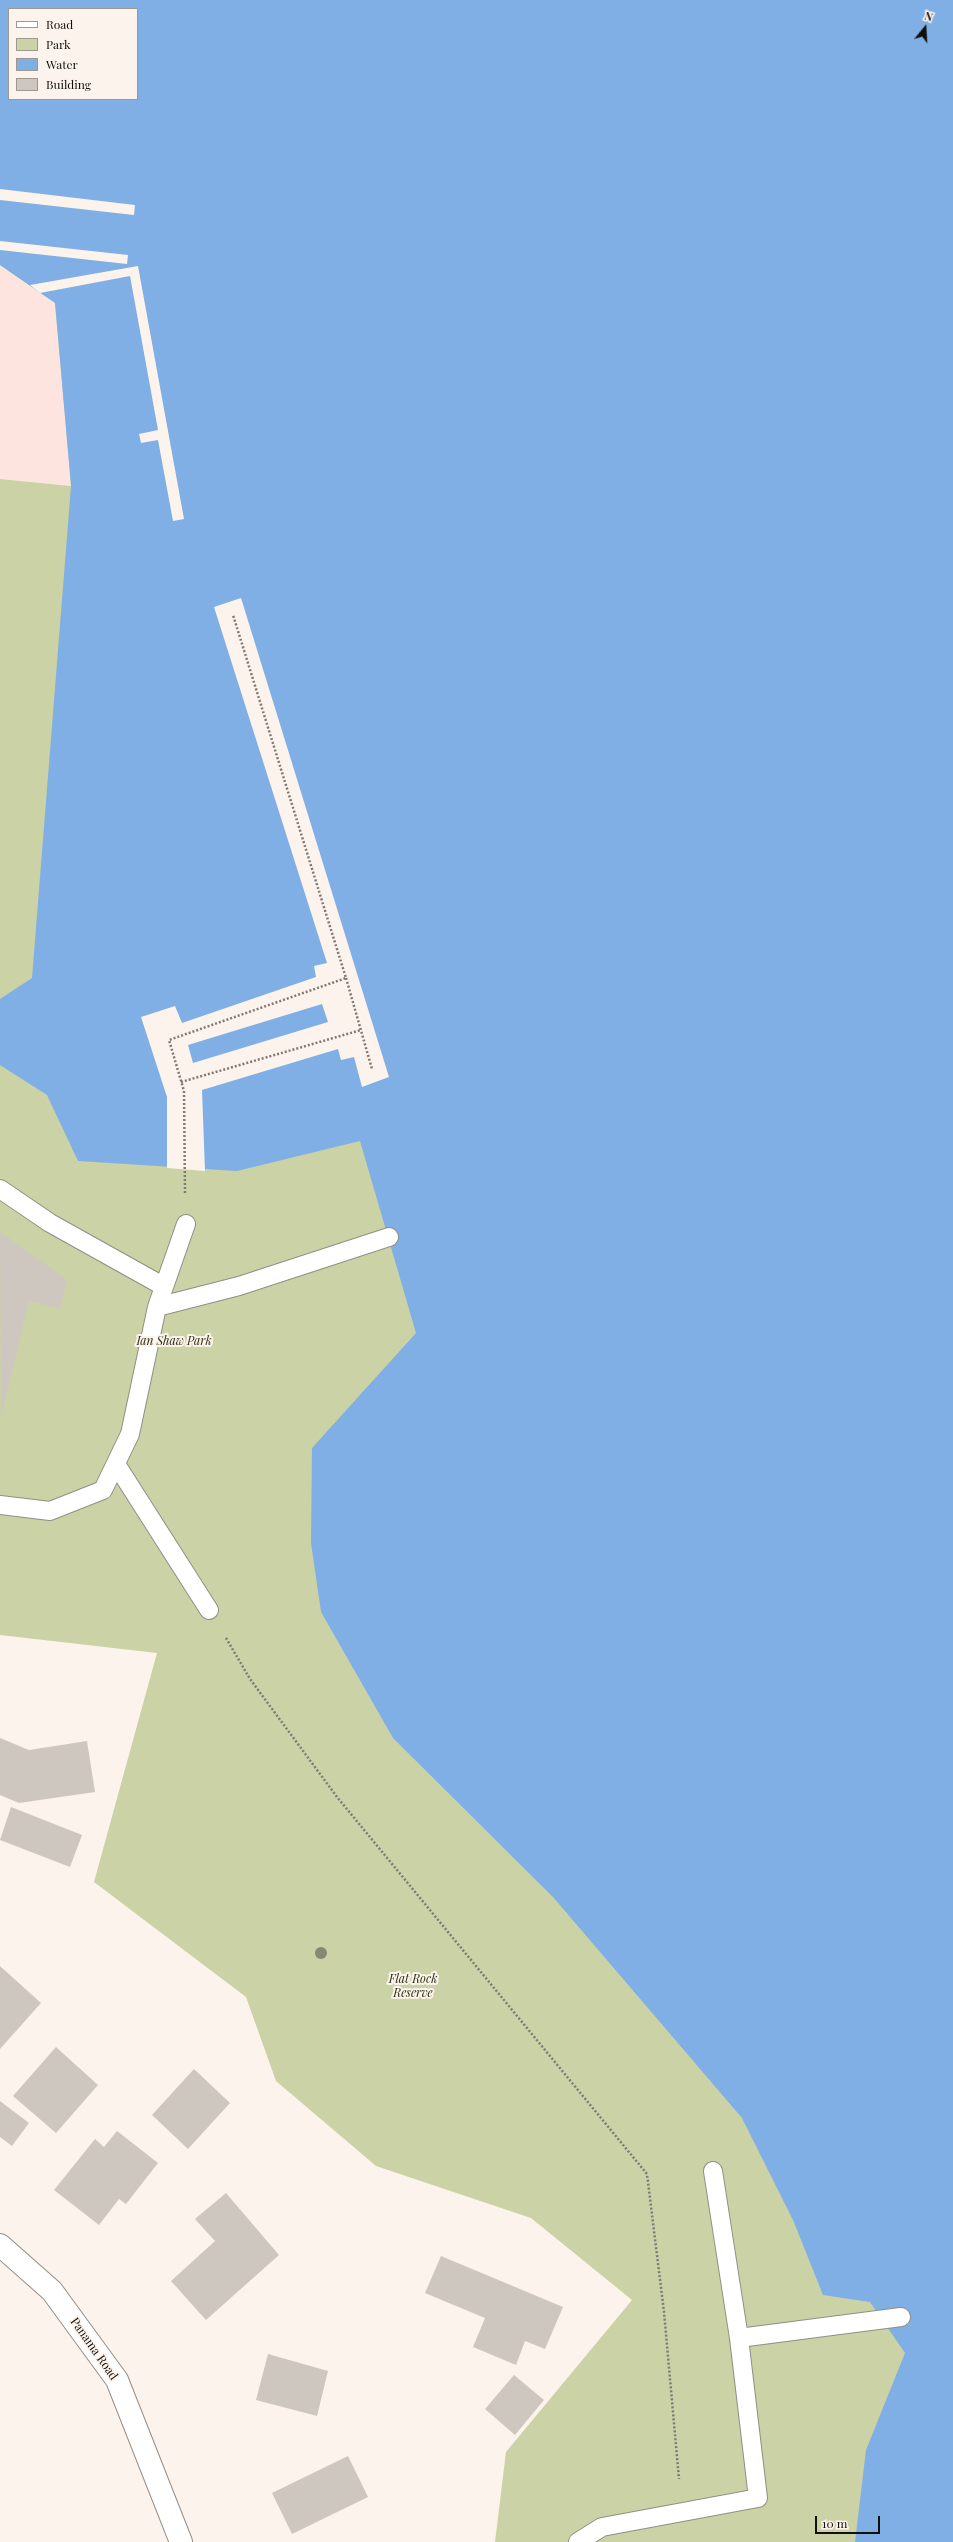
<!DOCTYPE html>
<html>
<head>
<meta charset="utf-8">
<style>
  body { margin:0 }
  #map { position:relative; width:953px; height:2542px; overflow:hidden; background:#fbf3ec; font-family:"Playfair Display",serif }
  canvas { display:block }
  .legend { position:absolute; left:8px; top:8px; width:130px; height:92px; box-sizing:border-box; background:#fbf3ec; border:1px solid #9e9893; margin:0; padding:5px 7px; list-style:none; font-size:12px; color:#12100d }
  .legend li { display:flex; align-items:center; gap:8px; height:20px }
  .legend b { width:20px; border:1px solid #9e9893 }
  .north { position:absolute; left:905px; top:8px; width:40px; height:40px; -webkit-text-stroke:3px #fbf3ec; paint-order:stroke; rotate:18deg; font-size:11px; font-weight:700; line-height:16px; text-align:center; color:#12100d }
  .north::after { content:''; display:block; margin:auto; width:14px; height:18px; background:#12100d; clip-path:polygon(50% 0,100% 100%,50% 72%,0 100%) }
  .scale { position:absolute; left:815px; top:2516px; width:65px; height:18px; box-sizing:border-box; border:2px solid #12100d; border-top:0; padding-left:5px; font-size:12px; line-height:14px; white-space:nowrap; color:#12100d; -webkit-text-stroke:3px #fbf3ec; paint-order:stroke }
</style>
</head>
<body>
<div id="map">
<canvas width="953" height="2542"></canvas>
<ul class="legend">
<li><b style="height:5px;background:#fff"></b>Road</li>
<li><b style="height:11px;background:#cbd2a5"></b>Park</li>
<li><b style="height:11px;background:#80afe5"></b>Water</li>
<li><b style="height:11px;background:#cec7bf"></b>Building</li>
</ul>
<div class="north">N</div>
<div class="scale">10 m</div>
</div>
<script>
const context = document.querySelector('canvas').getContext('2d');
context.lineJoin = 'round';
function fillPath(path, color) { context.fillStyle = color; context.fill(path, 'evenodd'); }
const poly = rows => new Path2D(rows.map(r => 'M' + r).join(''));
function stroke(path, color, width, dash) { context.strokeStyle = color; context.lineWidth = width; context.lineCap = dash ? 'butt' : 'round'; context.setLineDash(dash || []); context.stroke(path); }
function write(font, color, halo, rows, align = 'center') {
  context.font = font + ' "Playfair Display",serif'; context.lineWidth = 4; context.setLineDash([]); context.textBaseline = 'middle'; context.strokeStyle = halo; context.fillStyle = color; for (const [text, x, y, turn = 0] of rows) {
    context.save(); context.translate(x, y); context.rotate((+turn || 0) * Math.PI / 180); context.textAlign = isNaN(turn) ? turn : align; if (halo) context.strokeText(text, 0, 0); context.fillText(text, 0, 0); context.restore();
  }
}
fillPath(poly([
  [0,265,55,303,71,486,0,479]
]), '#fee4df');
fillPath(poly([
  [0,0,18,0,9,9,9,99,445,1126,905,2295,920,2542,495,2542,506,2452,632,2300,531,2218,376,2166,276,2081,246,1997,94,1882,157,1653,0,1635,0,479,71,486,55,303,0,265]
]), '#cbd2a5');
fillPath(poly([
  [0,0,953,0,953,2542,855,2542,866,2450,905,2353,870,2302,823,2295,793,2220,742,2118,553,1897,393,1738,321,1612,311,1543,312,1448,416,1333,360,1141,237,1171,78,1161,47,1095,0,1065,0,999,32,978,71,486,55,303,0,265],
  [9,9,137,9,137,99,9,99]
]), '#80afe5');
fillPath(poly([
  [0,189,135,205,134,215,0,200],
  [0,241,128,255,127,264,0,250],
  [138,266,184,519,173,521,158,440,141,443,139,434,158,430,130,276,40,293,30,285],
  [241,598,389,1077,362,1087,354,1057,341,1060,338,1049,202,1090,205,1171,167,1168,167,1097,141,1017,175,1006,182,1023,316,977,314,966,327,963,214,607],
  [322,1004,328,1022,193,1063,188,1045]
]), '#fbf3ec');
fillPath(poly([
  [0,1232,67,1280,60,1309,29,1301,1,1418],
  [0,1738,29,1750,87,1741,95,1792,19,1803,0,1795],
  [11,1807,82,1835,70,1867,0,1840],
  [0,1966,41,2003,0,2049],
  [56,2047,98,2085,56,2133,13,2096],
  [194,2069,230,2103,188,2149,152,2115],
  [0,2101,29,2123,12,2146,0,2137],
  [117,2131,158,2163,126,2204,119,2199,99,2225,54,2190,95,2139,104,2147],
  [226,2193,279,2255,206,2320,171,2281,215,2241,195,2219],
  [441,2256,563,2307,545,2349,525,2341,516,2365,473,2347,485,2318,425,2293],
  [268,2354,328,2371,317,2416,256,2400],
  [514,2375,544,2400,515,2435,485,2409],
  [348,2456,368,2497,292,2534,272,2493]
]), '#cec7bf');
const service = poly([
  [0,1189,50,1223,163,1286],
  [157,1307,239,1286,389,1237],
  [116,1464,209,1610],
  [0,1505,50,1511,103,1490,130,1434,157,1307,186,1224],
  [739,2338,901,2317],
  [578,2542,602,2527,758,2498,739,2338,713,2171]
]);
const minor = poly([
  [0,2245,52,2291,117,2380,181,2542]
]);
stroke(service, '#948d86', 20);
stroke(minor, '#948d86', 24);
stroke(poly([
  [346,978,372,1069],
  [181,1082,361,1030],
  [185,1193,184,1091,169,1040,346,978,233,615],
  [226,1638,250,1679,337,1797,647,2174,664,2312,679,2479]
]), '#7f7a75', 2.5, [2, 2]);
stroke(service, '#fff', 18);
stroke(minor, '#fff', 22);
context.fillStyle = '#888772';
for (const [x, y] of [
  [321,1953]
]) { context.beginPath(); context.arc(x, y, 6, 0, 2 * Math.PI); context.fill(); }
write('italic 12px', '#2a2e0f', '#fbf3ec', [
  ["Ian Shaw Park",174,1341],
  ["Flat Rock",413,1979],
  ["Reserve",413,1993]
]);
write('12px', '#12100d', '#fbf3ec', [
  ["Panama Road",94,2349,55]
]);
</script>
</body>
</html>
